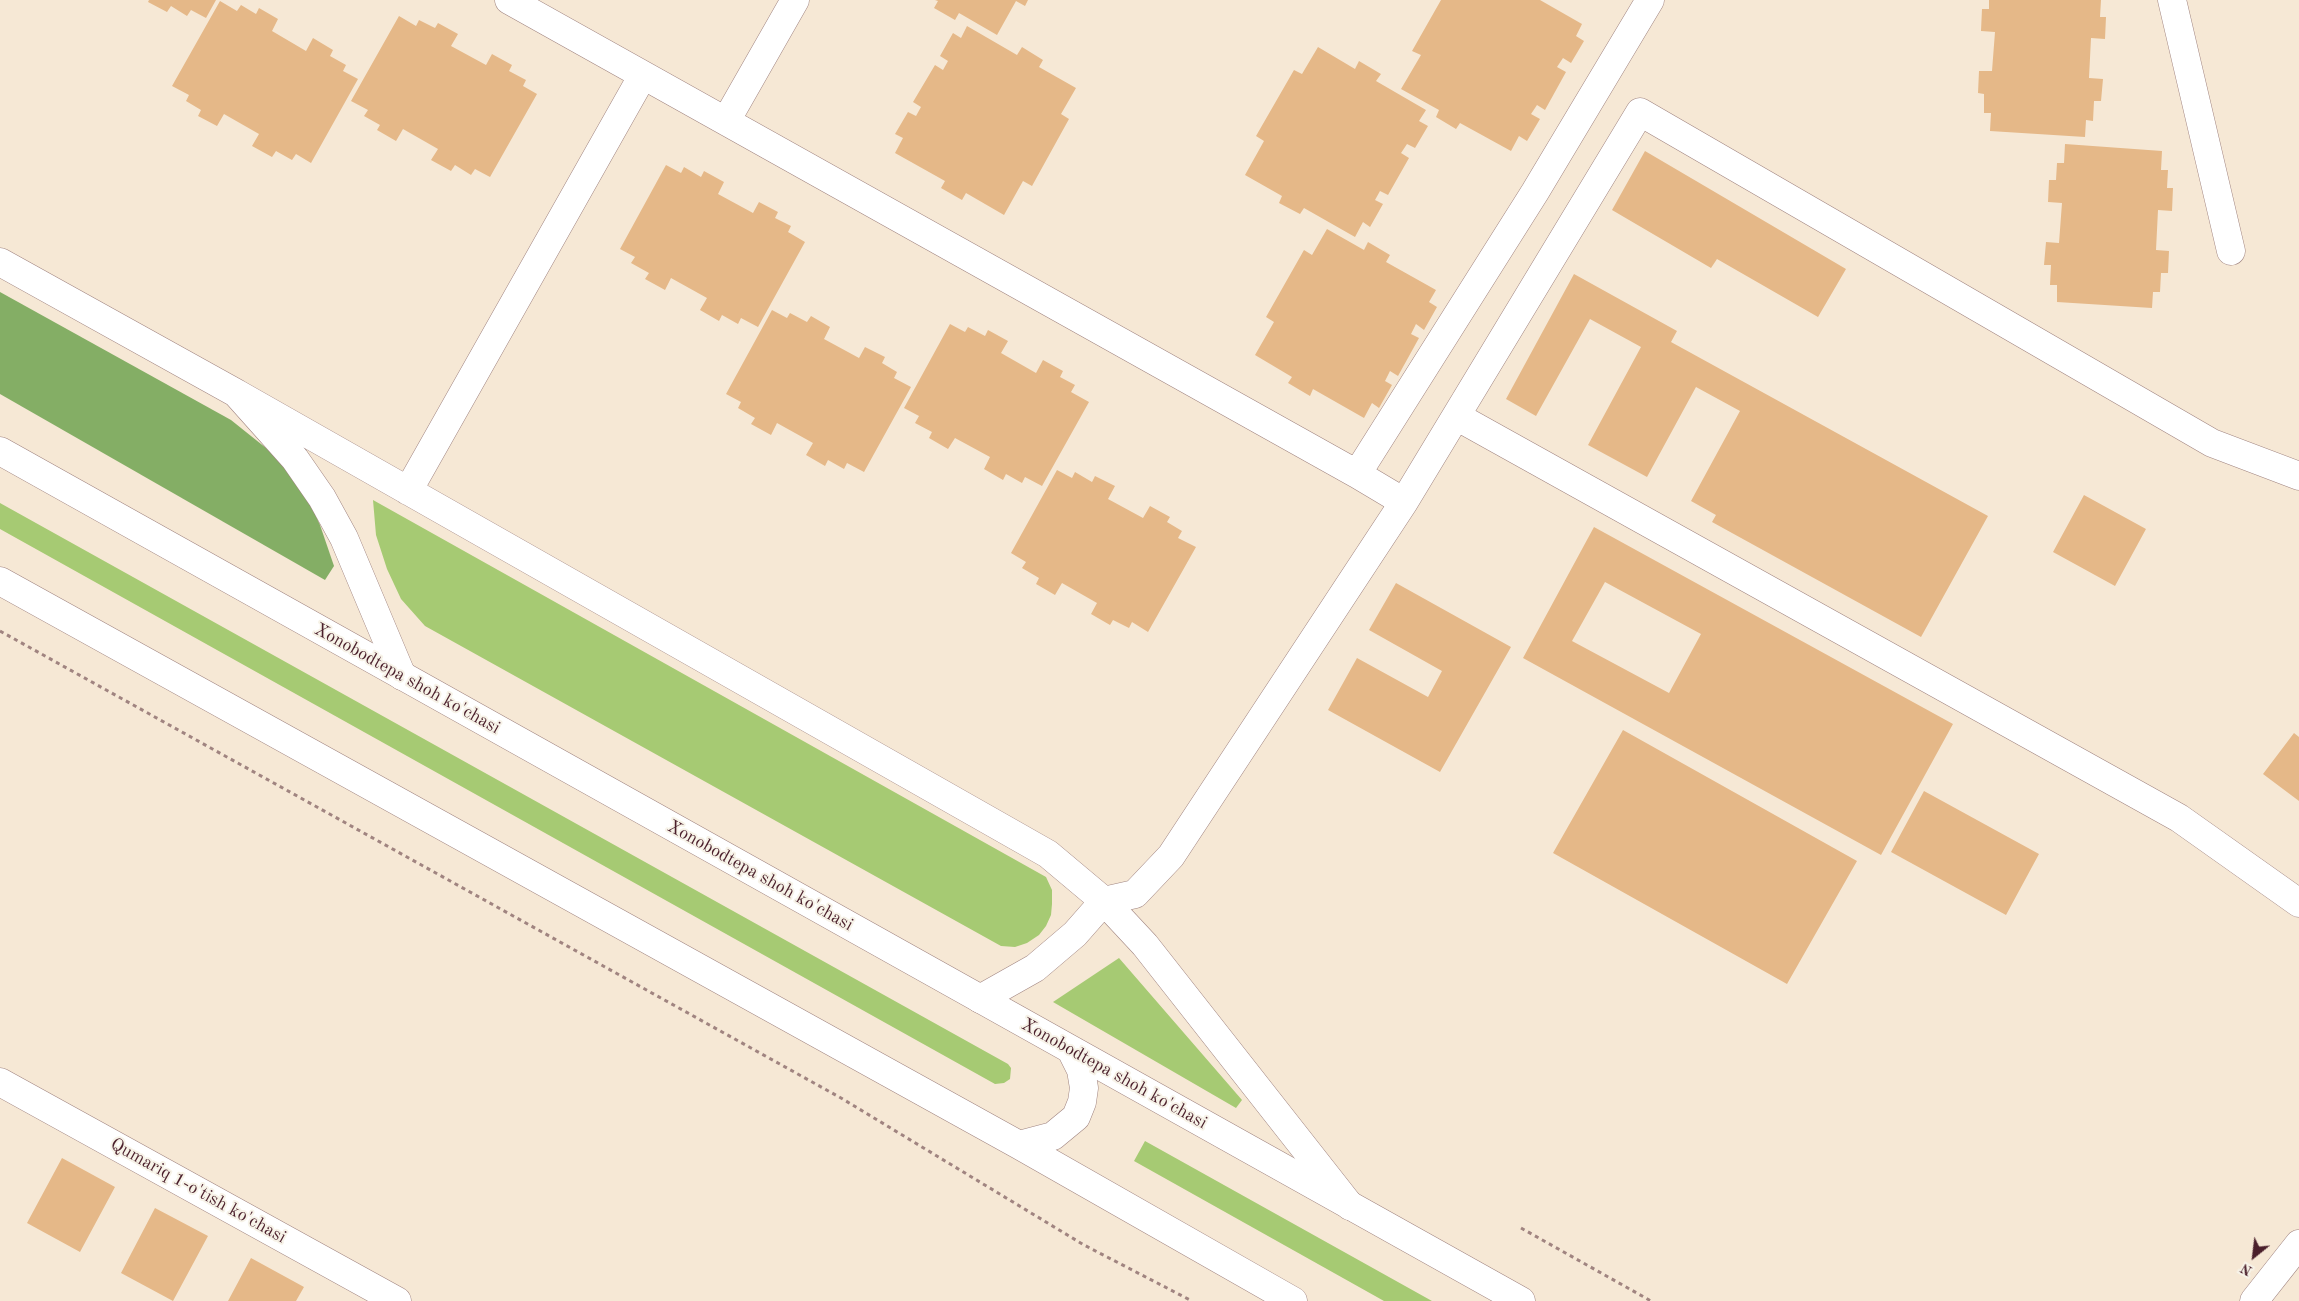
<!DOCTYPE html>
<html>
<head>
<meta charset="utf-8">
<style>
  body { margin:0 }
  #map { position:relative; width:2299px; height:1301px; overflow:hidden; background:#f6e8d5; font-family:"Old Standard TT",serif }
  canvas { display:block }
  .north { position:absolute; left:2229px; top:1231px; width:50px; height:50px; -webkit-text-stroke:4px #f7f3e8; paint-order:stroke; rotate:209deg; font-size:14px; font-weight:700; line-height:20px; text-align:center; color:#4a1f2b }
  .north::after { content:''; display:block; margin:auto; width:18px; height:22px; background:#4a1f2b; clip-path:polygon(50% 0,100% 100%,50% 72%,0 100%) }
</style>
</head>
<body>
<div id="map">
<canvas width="2299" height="1301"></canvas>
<div class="north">N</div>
</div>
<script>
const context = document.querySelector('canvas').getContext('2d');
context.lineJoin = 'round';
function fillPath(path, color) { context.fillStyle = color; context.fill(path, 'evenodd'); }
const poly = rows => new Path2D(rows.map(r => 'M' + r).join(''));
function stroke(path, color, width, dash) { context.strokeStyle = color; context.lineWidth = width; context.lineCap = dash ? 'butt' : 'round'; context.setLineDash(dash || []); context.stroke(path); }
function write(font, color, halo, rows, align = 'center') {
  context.font = font + ' "Old Standard TT",serif'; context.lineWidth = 4; context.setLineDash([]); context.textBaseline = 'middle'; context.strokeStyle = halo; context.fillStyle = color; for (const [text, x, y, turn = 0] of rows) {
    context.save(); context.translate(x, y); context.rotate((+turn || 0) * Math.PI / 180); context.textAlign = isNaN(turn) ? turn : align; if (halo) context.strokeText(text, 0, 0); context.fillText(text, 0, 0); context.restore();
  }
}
fillPath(poly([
  [373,500,1046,877,1052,890,1052,904,1051,915,1046,926,1039,935,1027,943,1015,947,1001,946,425,626,401,599,387,569,376,535],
  [0,503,1008,1064,1011,1068,1010,1079,1004,1083,995,1084,0,529],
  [1119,958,1242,1100,1236,1108,1053,1002],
  [1145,1141,1432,1301,1384,1301,1134,1161]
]), '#a6ca73');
fillPath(poly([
  [0,292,231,420,271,452,287,469,311,505,320,525,334,566,325,580,0,394]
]), '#84ae65');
fillPath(poly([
  [149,0,216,0,206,18,191,10,187,16,171,6,167,12,148,2],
  [935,0,1028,0,1025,6,1016,1,997,35,959,13,955,20,934,8,938,1],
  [1441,0,1540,0,1582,24,1576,36,1584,41,1571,63,1563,58,1557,67,1566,72,1545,110,1537,105,1531,114,1540,119,1527,141,1519,136,1511,151,1460,123,1456,129,1436,117,1439,110,1401,89,1421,55,1412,51],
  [1989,0,2101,0,2100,17,2106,17,2105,39,2091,38,2089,78,2103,79,2101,101,2094,101,2093,121,2086,120,2085,137,1990,131,1991,113,1984,113,1984,94,1978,93,1979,71,1992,71,1995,32,1981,31,1982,9,1989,9],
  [220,1,237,11,241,5,256,14,259,8,278,19,272,31,306,51,313,38,333,50,330,56,346,65,343,71,358,79,311,163,296,154,292,160,276,151,272,157,252,146,259,134,224,114,217,126,198,116,201,110,186,101,189,95,172,86],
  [399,16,416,26,419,20,435,28,438,23,458,34,451,46,486,65,492,54,512,65,509,71,526,80,523,86,537,94,490,177,475,169,471,175,455,165,451,171,431,160,438,149,403,129,396,141,377,130,380,125,364,116,368,110,351,101],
  [967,26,1017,55,1022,47,1043,60,1039,67,1076,88,1061,114,1069,119,1032,186,1023,181,1004,215,966,193,962,200,941,188,945,181,895,153,903,138,895,134,908,112,916,116,921,107,913,102,935,65,943,70,948,61,940,56,953,33,961,38],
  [1318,47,1355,69,1359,61,1381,74,1376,81,1426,110,1419,121,1428,126,1415,148,1407,144,1401,153,1409,158,1388,195,1380,191,1375,200,1383,204,1370,227,1363,222,1355,237,1304,208,1300,214,1279,203,1282,196,1245,175,1264,141,1256,136,1294,70,1302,74],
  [2065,144,2162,151,2161,170,2168,170,2167,188,2173,188,2172,211,2158,210,2156,250,2169,251,2168,273,2161,273,2160,292,2153,292,2152,308,2057,302,2057,285,2050,285,2051,265,2044,265,2046,242,2059,243,2062,203,2048,202,2049,180,2056,180,2057,163,2064,163],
  [1645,151,1846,269,1818,317,1717,259,1711,268,1612,210],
  [666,165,681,173,684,167,701,177,704,171,724,182,718,194,753,213,759,202,778,212,775,218,791,226,788,232,805,242,758,327,741,318,738,324,722,315,719,321,700,310,707,298,671,278,665,290,645,279,649,273,631,263,635,257,620,249],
  [1327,229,1364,250,1368,242,1390,255,1386,262,1436,290,1429,302,1437,307,1424,330,1416,324,1411,334,1419,338,1398,376,1390,371,1385,381,1392,385,1379,408,1372,403,1364,418,1313,389,1310,396,1288,383,1292,377,1255,355,1274,322,1266,317,1304,250,1312,255],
  [1574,274,1677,331,1671,342,1988,516,1921,637,1712,522,1716,515,1691,501,1740,411,1696,387,1647,477,1588,445,1641,347,1590,319,1536,416,1506,399],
  [772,310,787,318,790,313,807,322,811,316,830,327,824,339,859,358,865,347,885,357,882,363,897,372,894,378,911,387,864,472,847,463,844,469,828,460,825,466,806,455,813,443,777,423,771,435,751,424,755,418,738,408,741,402,726,394],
  [950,324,965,332,968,327,985,336,988,330,1008,341,1001,353,1036,373,1043,360,1063,371,1060,377,1075,385,1071,392,1089,402,1042,486,1025,477,1022,483,1006,474,1003,480,984,469,990,457,955,438,948,449,929,438,932,432,915,423,919,416,904,408],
  [1057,470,1072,478,1075,472,1092,482,1095,476,1115,486,1108,499,1143,518,1150,506,1170,517,1167,522,1182,531,1178,538,1196,547,1148,632,1132,622,1129,628,1113,620,1110,625,1091,614,1097,603,1062,583,1055,595,1036,584,1039,578,1022,568,1026,562,1011,553],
  [2084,495,2146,529,2115,586,2053,552],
  [1594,527,1953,724,1881,855,1523,658],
  [1605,582,1701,634,1669,693,1572,641],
  [1396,583,1511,647,1440,772,1328,710,1357,658,1428,697,1442,671,1369,630],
  [1623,730,1857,861,1787,984,1553,853],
  [2294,733,2299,737,2299,801,2263,774],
  [1924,791,2039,854,2006,915,1891,852],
  [62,1158,115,1187,80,1252,27,1223],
  [155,1208,208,1236,173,1301,121,1273],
  [251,1258,304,1287,296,1301,228,1301]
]), '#e5b888');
const minor = poly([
  [509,0,1357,474],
  [2172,0,2231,251],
  [726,121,795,0],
  [0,262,236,393,295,459,322,498,344,538,402,676],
  [236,393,1048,854,1104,901,1145,945,1350,1206],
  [1456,416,2179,818,2299,903],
  [408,491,643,75],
  [1404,502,1357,474,1535,192,1650,0],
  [980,999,1035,968,1075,934,1104,901,1135,894,1171,856,1404,502,1640,112,2212,443,2299,476],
  [0,1082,397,1301],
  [2254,1301,2299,1244]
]);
const highway = poly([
  [0,451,1521,1301],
  [0,581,1019,1145,1293,1301],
  [1019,1145,1053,1136,1076,1117,1082,1102,1084,1088,1081,1070,1072,1052]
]);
stroke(minor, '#a08480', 29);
stroke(highway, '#a08480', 29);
stroke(poly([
  [0,631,841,1098,1084,1245,1192,1301],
  [1521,1228,1651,1301]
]), '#a08480', 3, [4, 4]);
stroke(minor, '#fff', 28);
stroke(highway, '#fff', 28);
write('18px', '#4a1f2b', '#f7f3e8', [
  ["Xonobodtepa shoh ko'chasi",407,679,29],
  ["Xonobodtepa shoh ko'chasi",760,876,29],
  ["Xonobodtepa shoh ko'chasi",1114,1074,29],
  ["Qumariq 1-o'tish ko'chasi",198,1191,29]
]);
</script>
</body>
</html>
